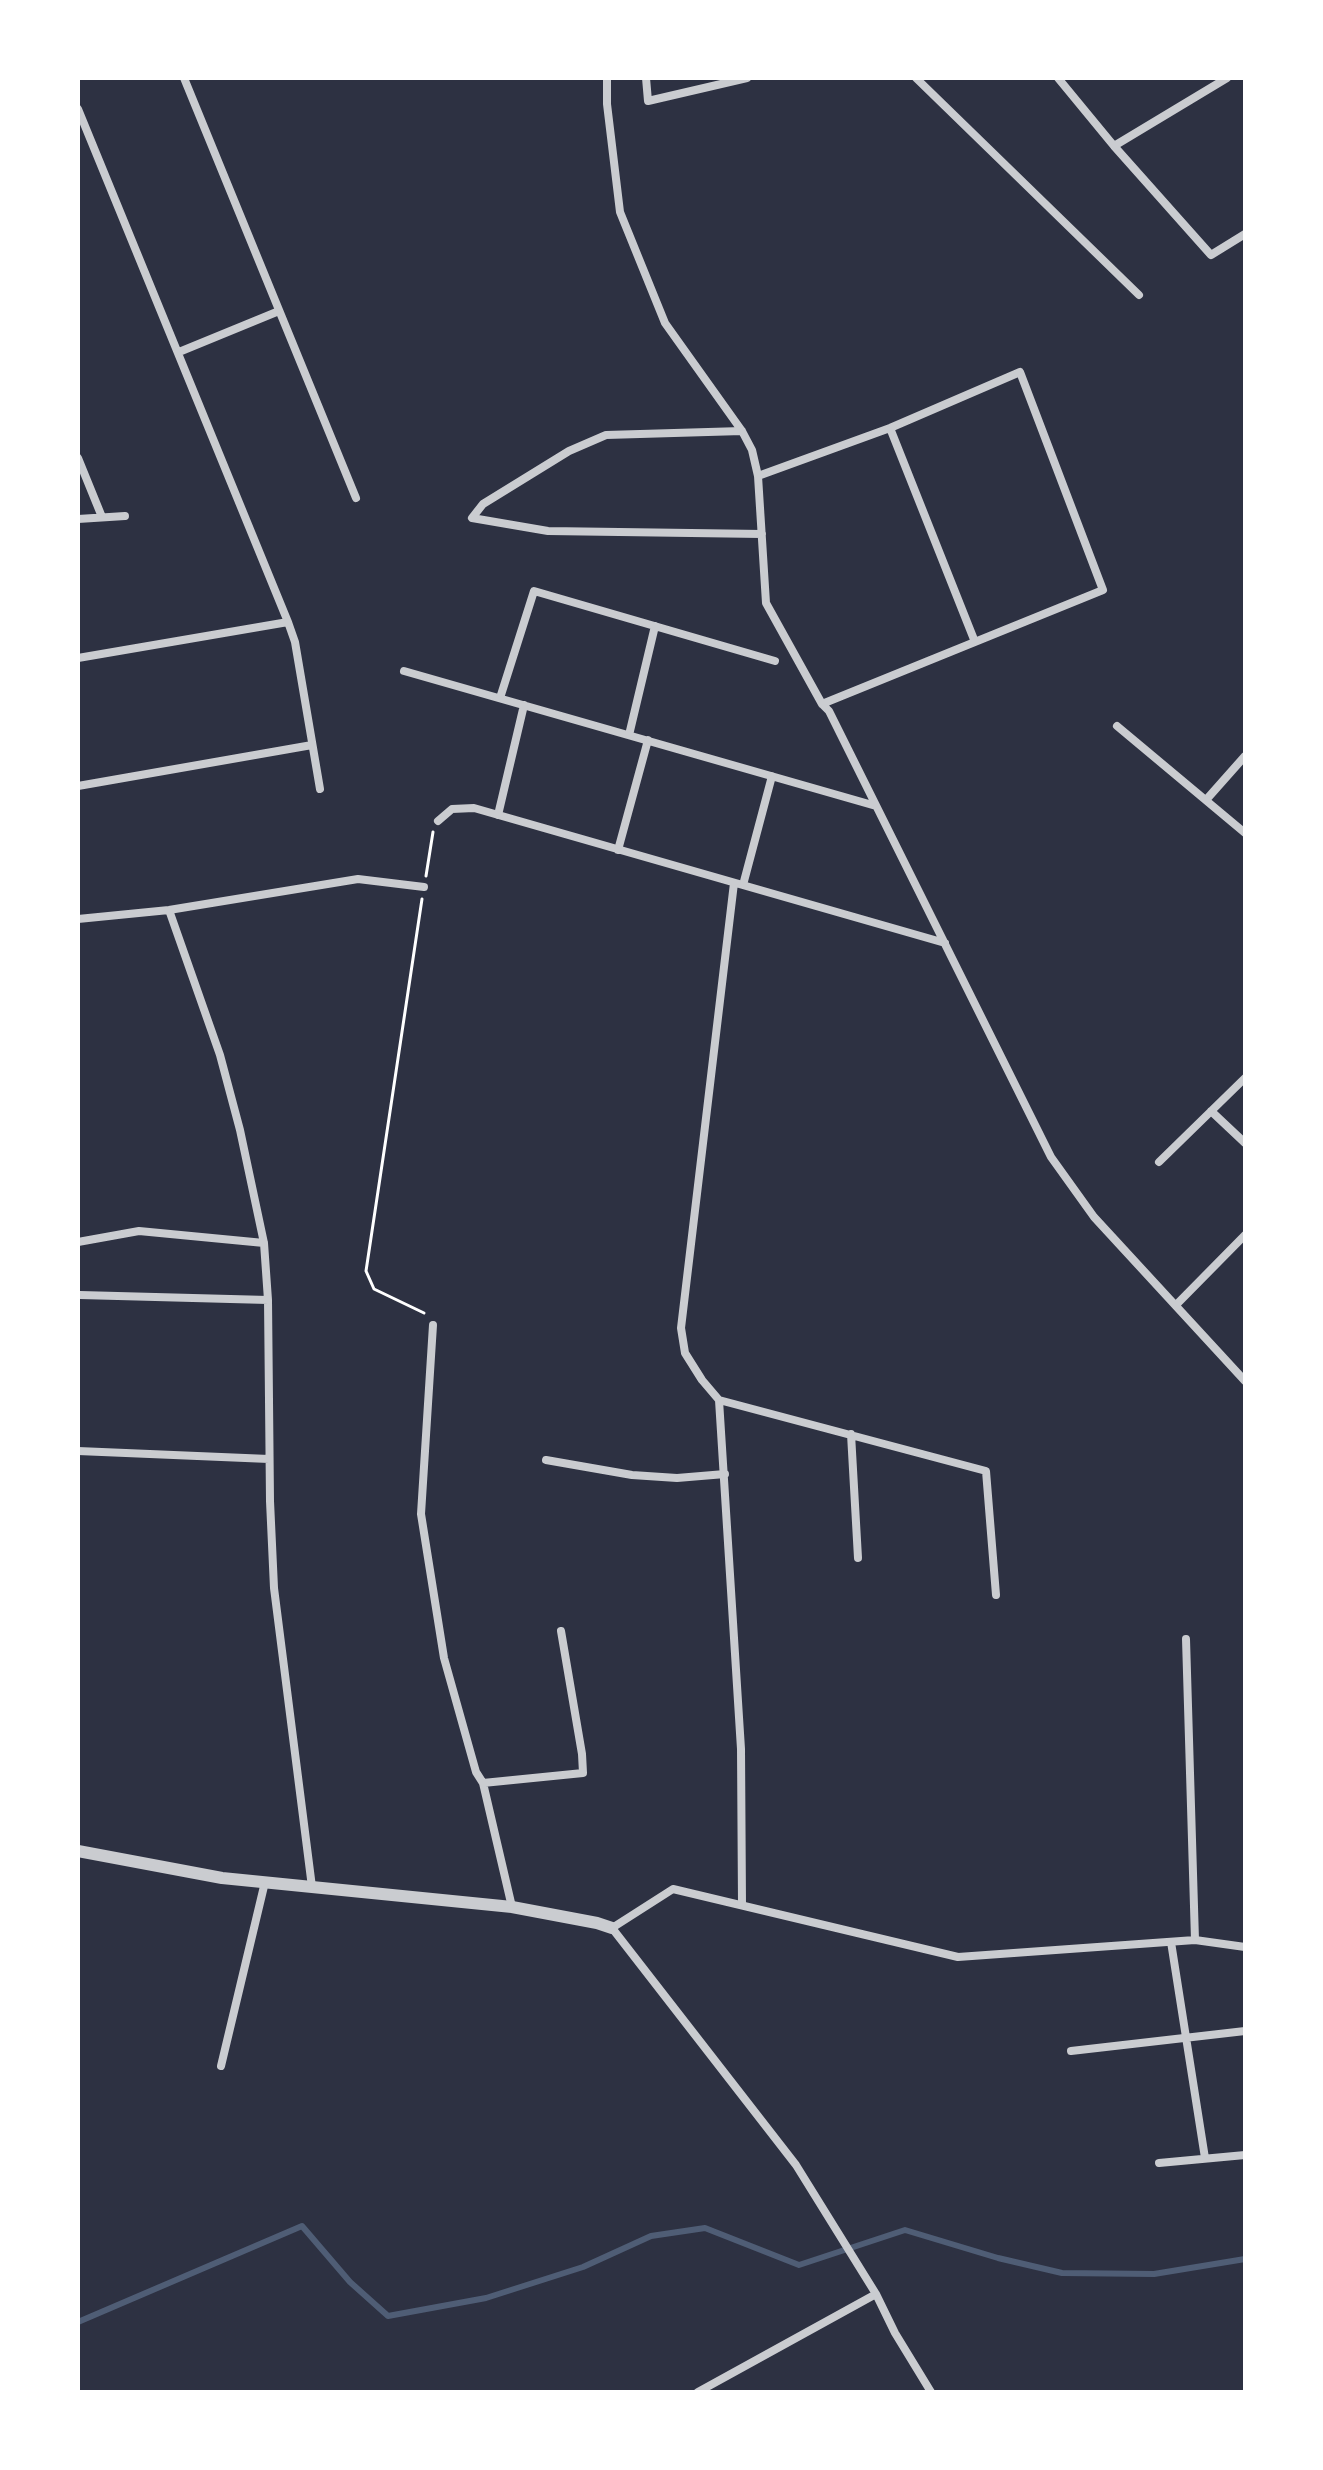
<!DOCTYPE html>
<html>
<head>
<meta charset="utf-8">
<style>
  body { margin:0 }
  #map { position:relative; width:1323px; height:2470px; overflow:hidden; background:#2d3142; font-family:"Roboto Serif",serif }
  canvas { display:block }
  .frame { position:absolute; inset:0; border:80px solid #fff; pointer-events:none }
</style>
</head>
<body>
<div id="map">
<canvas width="1323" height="2470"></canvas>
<div class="frame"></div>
</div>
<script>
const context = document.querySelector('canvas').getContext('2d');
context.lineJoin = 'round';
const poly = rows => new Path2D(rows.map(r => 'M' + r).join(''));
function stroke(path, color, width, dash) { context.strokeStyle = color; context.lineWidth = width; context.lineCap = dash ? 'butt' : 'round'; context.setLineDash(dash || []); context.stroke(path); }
stroke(poly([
  [78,2322,302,2226,350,2282,388,2316,486,2298,583,2267,651,2236,705,2228,799,2265,905,2230,998,2258,1062,2273,1154,2274,1245,2259]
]), '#4f5d75', 6);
stroke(poly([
  [426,876,433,832],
  [422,899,366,1271,374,1289,424,1313]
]), '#fff', 3);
stroke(poly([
  [184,78,356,498],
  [607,78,607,104,620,212,665,323,742,431,752,450,758,476,766,603,822,704,829,711,1051,1157,1094,1217,1245,1381],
  [646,78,648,101,747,78],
  [916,78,1139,295],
  [1058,78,1114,146,1211,255,1245,234],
  [78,109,288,622,295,642,320,789],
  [1114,146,1227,78],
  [179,352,279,311],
  [890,428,975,642],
  [742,431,606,435,569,451,483,504,472,518,548,531,762,534],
  [78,458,102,517],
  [758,476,890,428,1020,372,1103,590,822,704],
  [78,519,125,516],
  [78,658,288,622],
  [404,671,876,806],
  [500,698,534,591,775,661],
  [1117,726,1245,833],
  [629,735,655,626],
  [78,786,312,745],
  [1206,800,1245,756],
  [498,815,524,705],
  [438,821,452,809,474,808,945,943],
  [618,850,648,740],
  [734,883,681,1328,685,1353,702,1380,719,1400,986,1471,996,1595],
  [743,885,772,776],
  [169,910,220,1055,240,1130,264,1243,268,1300,270,1501,274,1588,312,1887],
  [78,919,169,910,358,879,424,887],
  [1211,1111,1245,1143],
  [1159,1162,1245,1078],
  [78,1242,139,1231,264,1243],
  [80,1295,268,1300],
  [1176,1305,1245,1235],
  [433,1325,421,1514,444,1658,476,1772,483,1783,512,1907],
  [719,1400,741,1749,742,1904],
  [851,1434,858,1558],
  [78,1451,269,1459],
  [546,1460,632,1475,677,1478,725,1474],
  [1186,1639,1195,1940],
  [483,1783,583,1773,582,1754,561,1631],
  [1171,1942,1205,2158],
  [1071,2051,1245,2031],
  [221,2066,265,1882],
  [1159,2163,1245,2155],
  [698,2392,876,2294],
  [931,2392,895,2333,876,2294,796,2165,612,1928,673,1889,958,1957,1195,1940,1245,1947]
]), '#caccd0', 8);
stroke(poly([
  [78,1851,222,1878,512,1907,597,1923,612,1928]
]), '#caccd0', 12);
</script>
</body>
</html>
